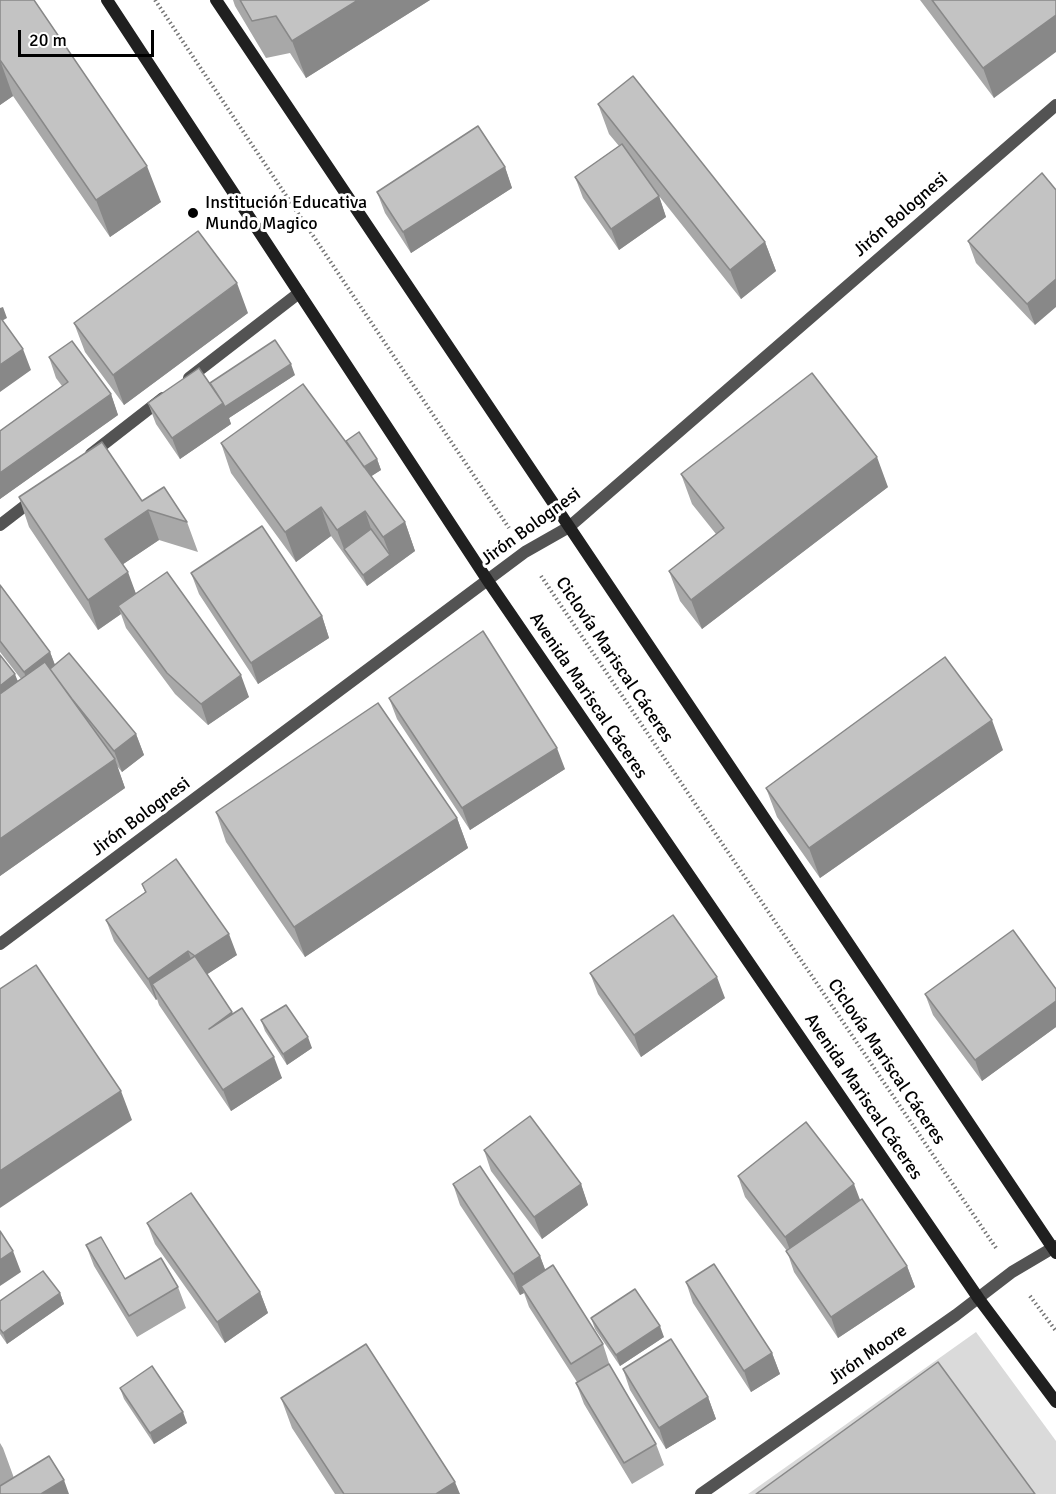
<!DOCTYPE html>
<html>
<head>
<meta charset="utf-8">
<style>
  body { margin:0 }
  #map { position:relative; width:1056px; height:1494px; overflow:hidden; background:#fff; font-family:Signika,sans-serif }
  canvas { display:block }
  .scale { position:absolute; left:18px; top:30px; width:136px; height:27px; box-sizing:border-box; border:3px solid #000; border-top:0; padding-left:8px; font-size:18px; line-height:21px; white-space:nowrap; color:#000; -webkit-text-stroke:4px #fff; paint-order:stroke }
</style>
</head>
<body>
<div id="map">
<canvas width="1056" height="1494"></canvas>
<div class="scale">20 m</div>
</div>
<script>
const context = document.querySelector('canvas').getContext('2d');
context.lineJoin = 'round';
function fillPath(path, color) { context.fillStyle = color; context.fill(path, 'evenodd'); }
const poly = rows => new Path2D(rows.map(r => 'M' + r).join(''));
function stroke(path, color, width, dash) { context.strokeStyle = color; context.lineWidth = width; context.lineCap = dash ? 'butt' : 'round'; context.setLineDash(dash || []); context.stroke(path); }
function write(font, color, halo, rows, align = 'center') {
  context.font = font + ' Signika,sans-serif'; context.lineWidth = 6; context.setLineDash([]); context.textBaseline = 'middle'; context.strokeStyle = halo; context.fillStyle = color; for (const [text, x, y, turn = 0] of rows) {
    context.save(); context.translate(x, y); context.rotate((+turn || 0) * Math.PI / 180); context.textAlign = isNaN(turn) ? turn : align; if (halo) context.strokeText(text, 0, 0); context.fillText(text, 0, 0); context.restore();
  }
}
fillPath(poly([
  [976,1332,1056,1441,1056,1494,748,1494]
]), '#dadada');
stroke(poly([
  [155,0,509,528],
  [541,576,996,1248],
  [1030,1296,1056,1331]
]), '#757575', 4, [1.5, 3]);
stroke(poly([
  [189,378,299,293],
  [91,454,163,398],
  [0,525,35,498],
  [0,944,525,552,569,527,1056,105],
  [701,1494,956,1315,1012,1272,1056,1246]
]), '#535353', 12);
stroke(poly([
  [107,0,488,581,979,1299,1056,1402],
  [216,0,1056,1253]
]), '#202020', 12);
fillPath(poly([
  [0,0,161,202,110,237,13,96,0,105],
  [233,0,430,0,306,78,290,53,266,58,235,6],
  [920,0,1056,0,994,98],
  [598,104,765,242,776,271,741,299,659,196,666,217,619,250,583,198,575,177,619,146,609,134],
  [505,167,512,188,411,253,385,213,377,192],
  [1042,173,1035,325,976,263,968,241],
  [248,313,124,405,85,352,74,323],
  [49,357,111,394,118,415,0,499,0,431,62,386,56,378],
  [295,375,229,418,231,424,180,459,156,424,148,403,210,383],
  [346,441,377,459,381,470,371,476,405,522,415,551,367,586,331,536,296,562,231,473,221,443],
  [681,474,888,487,702,629,680,601,669,571,716,534,692,504],
  [19,497,142,501,187,522,198,552,159,540,123,564,136,594,249,697,208,725,175,694,126,628,121,614,98,630,29,527],
  [191,573,322,616,329,638,258,684,199,594],
  [0,585,50,652,55,665,136,734,144,755,122,772,117,766,125,788,0,876,0,655,18,681,21,679,0,652],
  [389,698,565,769,470,830,397,719],
  [1003,750,820,878,777,817,766,788],
  [216,812,457,818,468,848,305,957,226,842],
  [142,884,237,955,207,974,233,1014,282,1078,231,1111,159,1005,157,999,156,1000,114,941,106,920,145,892],
  [590,973,725,998,641,1057,598,994],
  [1056,989,1056,1027,982,1081,933,1015,925,994],
  [261,1020,312,1048,287,1065,265,1031],
  [484,1150,581,1184,588,1205,542,1239,491,1171],
  [738,1176,860,1201,907,1266,915,1287,838,1338,794,1272,787,1251,745,1197],
  [453,1184,540,1256,545,1270,603,1344,610,1366,656,1444,664,1465,632,1484,584,1404,576,1383,577,1382,529,1307,524,1293,520,1295,460,1205],
  [147,1223,260,1292,268,1313,225,1343,155,1244],
  [86,1245,125,1279,178,1287,186,1308,137,1337,94,1266],
  [686,1282,772,1353,780,1374,751,1392,693,1303],
  [60,1293,64,1304,7,1344,0,1334,0,1301],
  [591,1318,664,1337,620,1366,595,1329],
  [623,1369,708,1397,716,1419,666,1449,630,1390],
  [120,1388,187,1423,154,1444,124,1399],
  [281,1398,460,1494,335,1494,292,1428],
  [0,1443,3,1448,14,1478,0,1486]
]), '#a8a8a8');
fillPath(poly([
  [358,0,430,0,306,78,292,41],
  [1056,15,1056,52,994,98,983,68],
  [0,60,13,96,0,105],
  [147,166,161,202,110,237,96,200],
  [505,167,512,188,411,253,403,232],
  [659,196,666,217,619,250,611,229],
  [765,242,776,271,741,299,730,270],
  [1056,279,1056,307,1035,325,1027,304],
  [237,283,248,313,124,405,113,375],
  [3,307,7,318,0,322,0,308],
  [23,349,31,370,0,392,0,365],
  [291,364,295,375,229,418,231,424,180,459,172,438,223,403],
  [111,394,118,415,0,499,0,473],
  [877,457,888,487,702,629,691,600],
  [377,459,381,470,364,481,360,470],
  [321,507,331,536,296,562,285,532],
  [148,510,159,540,116,569,105,539],
  [365,511,375,540,344,549,337,530],
  [405,522,415,551,367,586,363,575,390,555,383,537],
  [128,572,139,602,118,606,121,614,98,630,88,600],
  [322,616,329,638,258,684,251,663],
  [50,652,58,673,31,693,24,672],
  [15,674,23,695,0,713,0,686],
  [241,675,249,697,208,725,201,704],
  [992,720,1003,750,820,878,809,848],
  [136,734,144,755,122,772,114,751],
  [557,748,565,769,470,830,462,808],
  [115,759,125,788,0,876,0,839],
  [457,818,468,848,305,957,294,927],
  [229,934,237,955,203,977,195,956],
  [188,951,196,972,152,984,157,999,156,1000,148,979],
  [717,977,725,998,641,1057,634,1035],
  [1056,1001,1056,1027,982,1081,975,1060],
  [232,1012,239,1033,209,1029],
  [308,1037,312,1048,287,1065,283,1054],
  [274,1057,282,1078,231,1111,223,1090],
  [121,1091,132,1120,0,1208,0,1171],
  [581,1184,588,1205,542,1239,534,1217],
  [854,1184,862,1205,793,1258,785,1237],
  [13,1251,21,1272,0,1286,0,1260],
  [540,1256,548,1277,521,1286,524,1293,520,1295,513,1274],
  [907,1266,915,1287,838,1338,831,1317],
  [260,1292,268,1313,225,1343,217,1322],
  [60,1293,64,1304,7,1344,3,1333],
  [660,1326,664,1337,620,1366,616,1355],
  [772,1353,780,1374,751,1392,744,1371],
  [708,1397,716,1419,666,1449,659,1428],
  [183,1412,187,1423,154,1444,150,1433],
  [64,1480,69,1494,41,1494],
  [455,1482,460,1494,436,1494]
]), '#888');
const building = poly([
  [0,0,34,0,147,166,96,200,0,60,0,0],
  [240,0,358,0,292,41,276,16,252,21,240,0],
  [932,0,1056,0,1056,15,983,68,932,0],
  [633,76,765,242,730,270,598,104,633,76],
  [478,126,505,167,403,232,377,192,478,126],
  [622,144,659,196,611,229,575,177,622,144],
  [1042,173,1056,190,1056,279,1027,304,968,241,1042,173],
  [198,231,237,283,113,375,74,323,198,231],
  [0,317,23,349,0,365,0,317],
  [275,340,291,364,225,407,223,403,210,383,275,340],
  [72,341,111,394,0,473,0,431,68,382,49,357,72,341],
  [199,368,223,403,172,438,148,403,199,368],
  [812,373,877,457,691,600,669,571,724,528,681,474,812,373],
  [303,384,405,522,383,537,365,511,337,530,321,507,285,532,221,443,303,384],
  [359,432,377,459,364,467,346,441,359,432],
  [102,442,142,501,164,487,187,522,148,510,105,539,128,572,88,600,19,497,102,442],
  [262,526,322,616,251,663,191,573,262,526],
  [371,529,390,555,363,575,344,549,371,529],
  [167,572,241,675,201,704,167,673,118,606,167,572],
  [0,585,50,652,24,672,0,641,0,585],
  [483,631,557,748,462,808,389,698,483,631],
  [69,653,136,734,114,751,72,699,50,669,69,653],
  [0,655,15,674,0,686,0,655],
  [945,657,992,720,809,848,766,788,945,657],
  [45,662,115,759,0,839,0,694,45,662],
  [378,703,457,818,294,927,216,812,378,703],
  [176,859,229,934,195,956,188,951,148,979,106,920,146,892,142,884,176,859],
  [673,915,717,977,634,1035,590,973,673,915],
  [1013,930,1056,989,1056,1001,975,1060,925,994,1013,930],
  [195,956,232,1012,209,1029,242,1008,274,1057,223,1090,152,984,195,956],
  [36,965,121,1091,0,1171,0,989,36,965],
  [286,1005,308,1037,283,1054,261,1020,286,1005],
  [530,1116,581,1184,534,1217,484,1150,530,1116],
  [806,1122,854,1184,785,1237,738,1176,806,1122],
  [480,1166,540,1256,513,1274,453,1184,480,1166],
  [191,1193,260,1292,217,1322,147,1223,191,1193],
  [862,1199,907,1266,831,1317,786,1251,862,1199],
  [0,1231,13,1251,0,1260,0,1231],
  [101,1237,125,1279,161,1258,178,1287,129,1316,86,1245,101,1237],
  [714,1264,772,1353,744,1371,686,1282,714,1264],
  [553,1265,603,1344,571,1364,521,1286,553,1265],
  [43,1271,60,1293,3,1333,0,1329,0,1301,43,1271],
  [635,1289,660,1326,616,1355,591,1318,635,1289],
  [671,1339,708,1397,659,1428,623,1369,671,1339],
  [366,1344,455,1482,436,1494,344,1494,281,1398,366,1344],
  [938,1362,1035,1494,756,1494,938,1362],
  [609,1364,656,1444,624,1463,576,1383,609,1364],
  [152,1366,183,1412,150,1433,120,1388,152,1366],
  [49,1456,64,1480,41,1494,0,1494,0,1486,49,1456]
]);
fillPath(building, '#c3c3c3');
stroke(building, '#888', 1.5);
for (const [x, y, r, color] of [
  [193,213,6,"#000"]
]) { const dot = new Path2D(); dot.arc(x, y, r, 0, 2 * Math.PI); context.fillStyle = color; context.fill(dot); stroke(dot, '#fff', 2); }
write('18px', '#000', '#fff', [
  ["Institución Educativa",205,203],
  ["Mundo Magico",205,224]
], 'left');
write('18px', '#000', '#fff', [
  ["Jirón Bolognesi",901,215,-41],
  ["Jirón Bolognesi",531,527,-36],
  ["Ciclovía Mariscal Cáceres",614,660,56],
  ["Avenida Mariscal Cáceres",588,696,56],
  ["Jirón Bolognesi",141,817,-37],
  ["Ciclovía Mariscal Cáceres",886,1062,56],
  ["Avenida Mariscal Cáceres",863,1097,56],
  ["Jirón Moore",868,1355,-35]
]);
</script>
</body>
</html>
